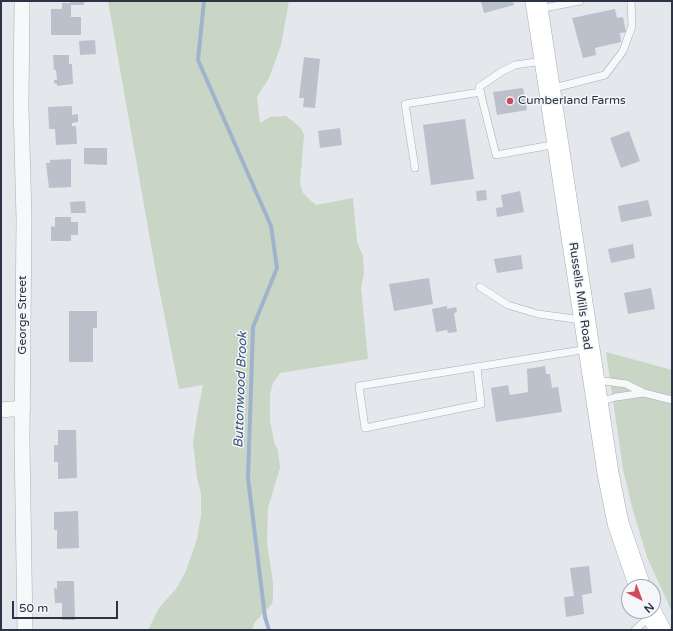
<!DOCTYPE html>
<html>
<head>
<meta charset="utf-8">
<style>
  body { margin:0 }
  #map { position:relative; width:673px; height:631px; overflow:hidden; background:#e4e7ec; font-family:"Varela Round",sans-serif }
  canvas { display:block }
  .frame { position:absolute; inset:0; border:2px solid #2b3445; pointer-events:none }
  .north { position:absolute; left:621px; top:579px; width:40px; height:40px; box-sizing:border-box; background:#f4f6f9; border:1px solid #a4a8b1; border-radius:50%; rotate:138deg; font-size:11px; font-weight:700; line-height:16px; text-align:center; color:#2b3445 }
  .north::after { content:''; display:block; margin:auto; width:14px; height:18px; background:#d1495b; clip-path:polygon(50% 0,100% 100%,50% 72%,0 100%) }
  .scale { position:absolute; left:12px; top:601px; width:106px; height:18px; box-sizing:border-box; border:2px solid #2b3445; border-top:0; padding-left:5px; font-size:12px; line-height:14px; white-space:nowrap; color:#2b3445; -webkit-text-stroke:3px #f4f6f9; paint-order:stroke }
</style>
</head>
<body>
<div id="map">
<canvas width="673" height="631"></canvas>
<div class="frame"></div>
<div class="north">N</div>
<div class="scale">50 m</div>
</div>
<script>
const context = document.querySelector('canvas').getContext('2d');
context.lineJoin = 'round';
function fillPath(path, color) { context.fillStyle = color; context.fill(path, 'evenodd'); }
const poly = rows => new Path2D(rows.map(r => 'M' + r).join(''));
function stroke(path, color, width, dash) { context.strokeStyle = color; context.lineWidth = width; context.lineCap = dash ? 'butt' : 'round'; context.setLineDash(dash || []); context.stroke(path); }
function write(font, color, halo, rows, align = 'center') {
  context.font = font + ' "Varela Round",sans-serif'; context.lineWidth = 3; context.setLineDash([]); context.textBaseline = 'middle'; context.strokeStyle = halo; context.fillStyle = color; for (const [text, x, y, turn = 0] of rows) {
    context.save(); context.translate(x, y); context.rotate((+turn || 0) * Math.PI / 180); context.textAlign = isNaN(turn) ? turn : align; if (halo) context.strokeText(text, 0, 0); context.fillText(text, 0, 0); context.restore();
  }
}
fillPath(poly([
  [108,1,289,1,281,45,269,78,257,97,260,123,270,117,286,116,301,128,304,135,300,183,303,193,310,200,316,205,353,198,357,242,363,256,364,274,361,287,368,359,280,373,273,383,270,394,270,422,275,445,278,450,280,468,268,508,267,543,273,582,273,598,272,604,255,622,252,630,148,630,159,608,176,589,186,571,197,539,201,515,201,493,197,478,193,442,198,410,203,385,179,389,156,273],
  [606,352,672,370,672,612,647,557,632,507,623,469]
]), '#c9d6c5');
stroke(poly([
  [204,1,198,60,271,226,277,268,253,327,248,478,265,617,269,630]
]), '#9fb4cc', 4);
fillPath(poly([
  [70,1,84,1,84,5,71,5,71,17,81,17,81,35,51,35,51,9,62,9,62,3,70,3],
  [481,1,513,1,514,5,484,13],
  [615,9,617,18,623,17,626,32,620,33,621,42,595,48,596,55,583,58,572,18],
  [95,40,96,54,80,55,79,41],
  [53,55,69,55,69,64,72,64,73,84,57,86,57,84,54,83,54,80,57,80,56,70,54,70],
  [304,57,320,59,315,108,303,107,304,98,299,98],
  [523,88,527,110,497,115,493,92],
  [72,106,72,115,78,114,78,122,72,123,72,126,76,126,77,144,56,145,55,129,49,129,48,107],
  [465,119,474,179,431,185,423,125],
  [340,128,342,145,320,148,318,131],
  [629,131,640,161,621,168,610,138],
  [84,148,107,148,107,165,84,164],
  [71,159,71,187,49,188,46,163,50,163,50,160],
  [486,190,487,200,477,201,476,191],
  [520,191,524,212,497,217,496,208,503,207,501,195],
  [648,200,652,216,621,222,618,206],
  [85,201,86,213,71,213,70,202],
  [55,217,71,217,71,222,78,222,78,235,71,235,71,241,51,241,51,226,55,227],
  [633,244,635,258,611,263,608,249],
  [521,255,523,269,497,273,494,259],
  [429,278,433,304,394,311,389,284],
  [651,288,655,309,628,314,624,293],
  [447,306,447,309,456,307,457,312,454,313,457,332,448,333,447,330,436,332,432,309],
  [69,311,97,311,97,328,93,328,93,362,69,362],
  [545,366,546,374,550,374,552,388,558,387,562,412,496,422,491,388,508,385,510,395,528,392,527,369],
  [58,430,76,430,77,478,58,479,58,462,54,462,54,445,58,445],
  [78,511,79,548,57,549,57,530,54,530,54,512],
  [589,566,592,593,582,595,584,614,566,617,564,597,574,596,570,568],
  [57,581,74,581,75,620,62,620,62,603,55,603,54,588,57,589]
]), '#bbc0ca');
const lane = poly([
  [539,9,580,1],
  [543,61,515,65,501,72,479,87,496,155,557,144],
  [550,89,605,75,623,51,632,26,631,1],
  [415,168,405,104,481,92],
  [480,287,508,305,538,314,582,320],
  [477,368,481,404,365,428,359,386,588,349],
  [597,380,626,384,644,393,616,397,599,402],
  [644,393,672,400],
  [635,630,650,616]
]);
const street = poly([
  [22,1,21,106,24,219,22,440,25,630],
  [1,410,23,408]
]);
const secondary = poly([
  [536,1,608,473,618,523,640,587],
  [650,611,660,630]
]);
stroke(lane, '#a9aeb7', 8);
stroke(street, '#a9aeb7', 16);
stroke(secondary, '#a9aeb7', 22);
stroke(lane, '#f7f8fa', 7);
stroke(street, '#f7f8fa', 15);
stroke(secondary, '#fff', 21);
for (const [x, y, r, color] of [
  [510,101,4,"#d1495b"]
]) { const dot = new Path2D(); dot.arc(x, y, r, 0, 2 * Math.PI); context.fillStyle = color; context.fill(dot); stroke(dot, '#f4f6f9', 1.5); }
write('12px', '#2b3445', '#f4f6f9', [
  ["Cumberland Farms",518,101]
], 'left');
write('12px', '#2b3445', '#f4f6f9', [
  ["Russells Mills Road",580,296,82],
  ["George Street",23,315,-90]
]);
write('italic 13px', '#34527a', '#f4f6f9', [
  ["Buttonwood Brook",241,390,-88]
]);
</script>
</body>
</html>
